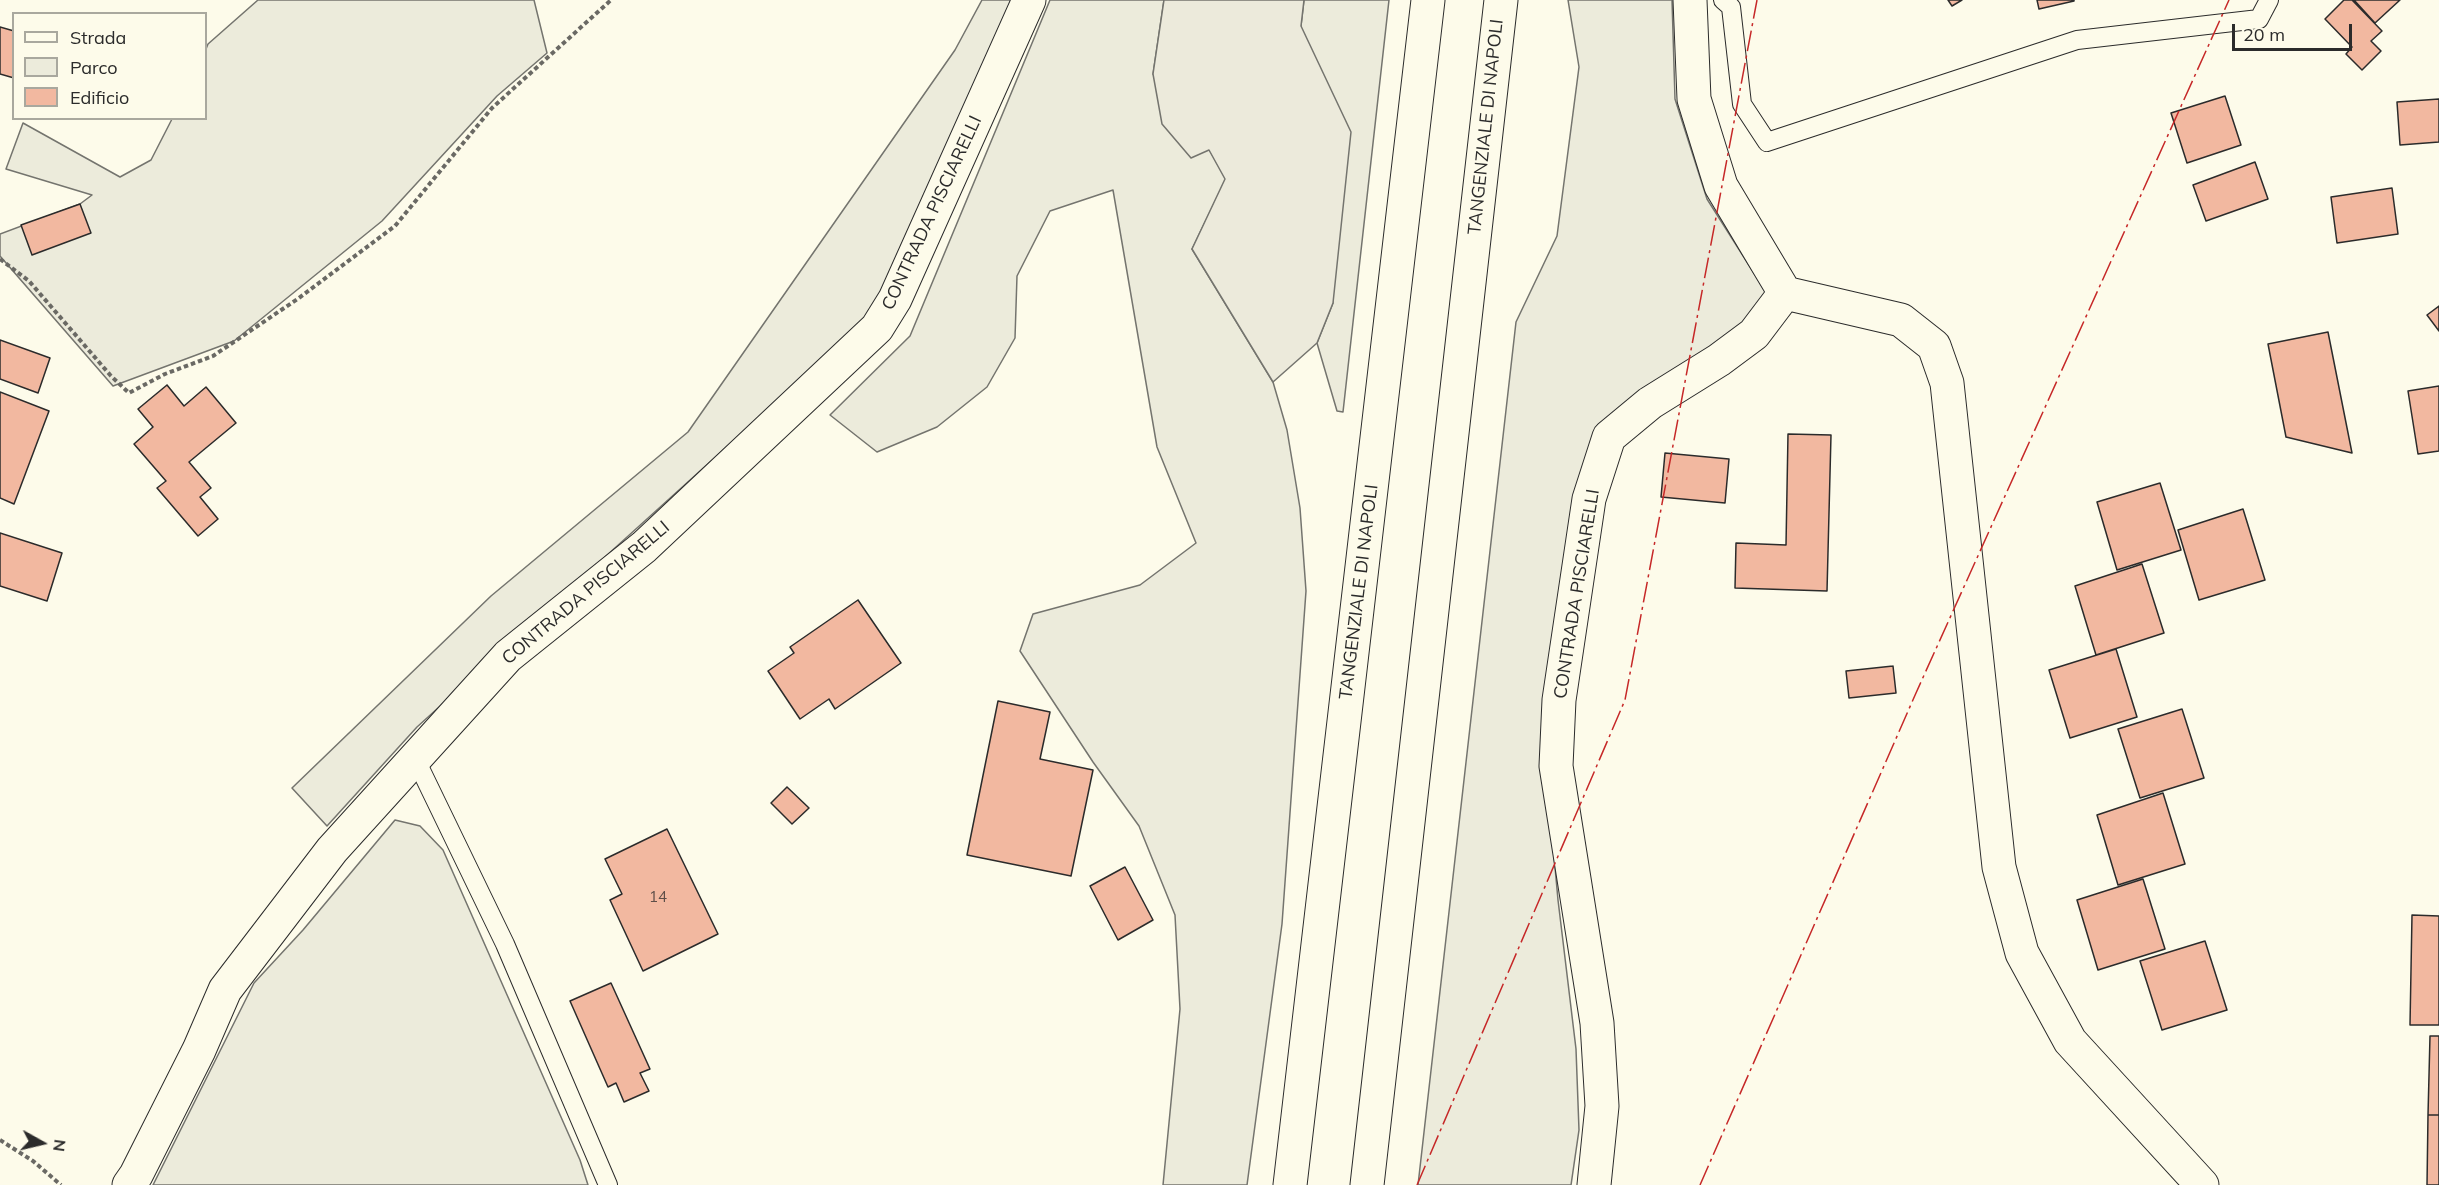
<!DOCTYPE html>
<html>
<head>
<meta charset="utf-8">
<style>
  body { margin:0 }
  #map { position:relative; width:2439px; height:1185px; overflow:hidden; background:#fdfbea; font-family:Mulish,sans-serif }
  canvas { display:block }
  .legend { position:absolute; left:12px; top:12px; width:195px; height:108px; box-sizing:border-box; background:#fdfbea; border:2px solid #a9a89e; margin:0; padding:8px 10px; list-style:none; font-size:18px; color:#2b2b2b }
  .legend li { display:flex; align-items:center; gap:12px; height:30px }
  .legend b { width:30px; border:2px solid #a9a89e }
  .north { position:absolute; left:12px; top:1113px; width:60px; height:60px; -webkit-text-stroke:4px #fdfbea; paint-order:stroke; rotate:98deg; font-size:16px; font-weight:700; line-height:24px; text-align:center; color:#2b2b2b }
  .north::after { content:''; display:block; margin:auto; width:21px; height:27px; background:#2b2b2b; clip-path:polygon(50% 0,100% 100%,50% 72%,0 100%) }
  .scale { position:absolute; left:2232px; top:24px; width:120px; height:27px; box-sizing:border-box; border:3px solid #2b2b2b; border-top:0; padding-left:8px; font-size:18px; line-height:21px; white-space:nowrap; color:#2b2b2b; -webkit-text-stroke:4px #fdfbea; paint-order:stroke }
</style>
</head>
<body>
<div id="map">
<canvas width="2439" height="1185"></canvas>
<ul class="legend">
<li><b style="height:8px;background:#fdfbea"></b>Strada</li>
<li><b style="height:16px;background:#ecebdb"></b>Parco</li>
<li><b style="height:16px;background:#f2b8a0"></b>Edificio</li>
</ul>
<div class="north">N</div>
<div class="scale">20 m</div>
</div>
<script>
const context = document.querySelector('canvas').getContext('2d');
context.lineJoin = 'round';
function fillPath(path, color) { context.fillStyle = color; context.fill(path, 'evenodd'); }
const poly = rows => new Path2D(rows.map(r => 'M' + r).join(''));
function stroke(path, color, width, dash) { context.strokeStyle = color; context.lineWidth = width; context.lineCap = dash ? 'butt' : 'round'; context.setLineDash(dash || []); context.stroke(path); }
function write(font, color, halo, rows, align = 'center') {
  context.font = font + ' Mulish,sans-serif'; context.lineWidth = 4.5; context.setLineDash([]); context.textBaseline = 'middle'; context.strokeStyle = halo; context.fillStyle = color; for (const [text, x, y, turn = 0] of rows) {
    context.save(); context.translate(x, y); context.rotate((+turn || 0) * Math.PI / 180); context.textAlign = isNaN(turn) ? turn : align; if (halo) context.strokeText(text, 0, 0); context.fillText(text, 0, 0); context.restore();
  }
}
const green = poly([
  [258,0,534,0,547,53,497,96,382,221,234,341,113,386,0,256,0,234,80,204,92,195,6,169,23,123,120,177,151,160,172,119,206,118,206,49,208,44,258,0],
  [982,0,1012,0,885,292,857,329,417,727,327,826,292,788,491,596,688,432,955,50,982,0],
  [1050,0,1164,0,1153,74,1209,149,1226,179,1192,249,1273,382,1287,430,1300,508,1306,591,1282,924,1247,1185,1163,1185,1180,1009,1175,915,1139,826,1093,762,1020,651,1033,614,1140,585,1196,543,1157,447,1113,190,1050,211,1017,276,1015,338,987,387,937,427,877,452,830,415,910,336,1050,0],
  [1304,0,1389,0,1343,412,1337,411,1317,343,1333,303,1301,26,1304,0],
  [1568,0,1672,0,1675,99,1707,199,1766,292,1741,327,1594,434,1543,735,1558,900,1576,1049,1579,1130,1571,1185,1418,1185,1516,322,1557,236,1579,67,1568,0],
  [395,820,420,826,443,850,580,1160,588,1185,153,1185,254,983,303,930,395,820]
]);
fillPath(green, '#ecebdb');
stroke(green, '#74746e', 1.5);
const parking = poly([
  [1164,0,1304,0,1301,26,1351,132,1333,303,1317,343,1273,382,1192,249,1225,179,1209,150,1191,158,1162,124,1153,74,1164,0]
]);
fillPath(parking, '#eceadb');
stroke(parking, '#74746e', 1.5);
const building = poly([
  [1948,0,1962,0,1952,6,1948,0],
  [2037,0,2074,0,2074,1,2039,9,2037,0],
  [2344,0,2352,0,2382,31,2371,41,2381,51,2362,70,2346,54,2352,47,2325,19,2344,0],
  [2354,0,2400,0,2375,23,2354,0],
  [0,27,14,31,14,78,0,74,0,27],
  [2225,96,2241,145,2187,163,2171,113,2225,96],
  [2439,99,2439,142,2400,145,2397,102,2439,99],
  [2255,162,2268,199,2206,221,2193,185,2255,162],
  [2392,188,2398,234,2337,243,2331,197,2392,188],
  [80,204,91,233,32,255,21,225,80,204],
  [2439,306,2439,331,2427,315,2439,306],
  [2328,332,2352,453,2286,437,2268,344,2328,332],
  [0,340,50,358,38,393,0,379,0,340],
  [167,385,184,406,206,387,236,423,189,462,211,488,200,497,218,519,198,536,157,488,166,481,134,444,153,427,138,409,167,385],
  [2439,386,2439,451,2418,454,2408,391,2439,386],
  [0,392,49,411,14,504,0,498,0,392],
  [1788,434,1831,435,1827,591,1735,588,1736,543,1786,545,1788,434],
  [1665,453,1729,459,1725,503,1661,497,1665,453],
  [2160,483,2181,550,2117,570,2097,502,2160,483],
  [2243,509,2265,580,2199,600,2178,530,2243,509],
  [0,533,62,553,47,601,0,586,0,533],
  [2142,564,2164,633,2096,655,2075,586,2142,564],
  [858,600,901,663,835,709,829,699,800,719,768,671,794,653,790,647,858,600],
  [2116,649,2137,717,2070,738,2049,670,2116,649],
  [1893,666,1896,693,1849,698,1846,671,1893,666],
  [998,701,1050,712,1040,759,1093,770,1071,876,967,855,998,701],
  [2182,709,2204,778,2140,798,2118,729,2182,709],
  [787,787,809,808,792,824,771,803,787,787],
  [2163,793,2185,864,2118,885,2097,815,2163,793],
  [667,829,718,934,643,971,610,900,622,894,605,859,667,829],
  [1125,867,1153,920,1118,940,1090,886,1125,867],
  [2143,879,2165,949,2098,970,2077,900,2143,879],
  [2412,915,2439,916,2439,1025,2410,1025,2412,915],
  [2205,941,2227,1010,2162,1030,2140,961,2205,941],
  [611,983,650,1069,640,1073,649,1091,624,1102,616,1083,608,1087,570,1001,611,983],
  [2430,1036,2439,1036,2439,1115,2428,1115,2430,1036],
  [2428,1115,2439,1115,2439,1185,2427,1185,2428,1115]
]);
fillPath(building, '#f2b8a0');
stroke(building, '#2b2b2b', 1.5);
const lane = poly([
  [1723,0,1731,7,1742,104,1767,142,2077,40,2259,19,2269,0],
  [416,760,505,944,608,1185]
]);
const street = poly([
  [1785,293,1901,320,1934,346,1947,383,1999,867,2022,953,2070,1041,2202,1185],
  [129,1185,136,1175,199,1050,225,990,332,850,508,656,644,547,877,328,895,299,1029,0],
  [1594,1185,1602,1106,1597,1023,1556,766,1559,700,1589,499,1609,437,1650,403,1719,360,1754,334,1785,293,1721,186,1694,99,1690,0]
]);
const highway = poly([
  [1290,1185,1428,0],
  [1367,1185,1501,0]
]);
stroke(lane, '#2b2b2b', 20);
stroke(street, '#2b2b2b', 35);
stroke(highway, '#2b2b2b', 35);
stroke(poly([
  [0,259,29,281,111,376,129,393,165,374,213,356,299,298,395,226,492,108,611,0],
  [0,1140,33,1161,61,1185]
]), '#6a6964', 4, [4.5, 3]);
stroke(lane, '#fdfbea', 18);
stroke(street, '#fdfbea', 33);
stroke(highway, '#fdfbea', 33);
stroke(poly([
  [1417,1185,1625,700,1757,0],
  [1700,1185,1916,693,2229,0]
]), '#c62828', 1.5, [21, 4.5, 3, 4.5]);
write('15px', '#5d4e48', null, [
  ["14",658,897]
]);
write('18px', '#2b2b2b', '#fdfbea', [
  ["TANGENZIALE DI NAPOLI",1486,127,-84],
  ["CONTRADA PISCIARELLI",932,213,-65],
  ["TANGENZIALE DI NAPOLI",1359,592,-83],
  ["CONTRADA PISCIARELLI",586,593,-40],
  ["CONTRADA PISCIARELLI",1577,594,-81]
]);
</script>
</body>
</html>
